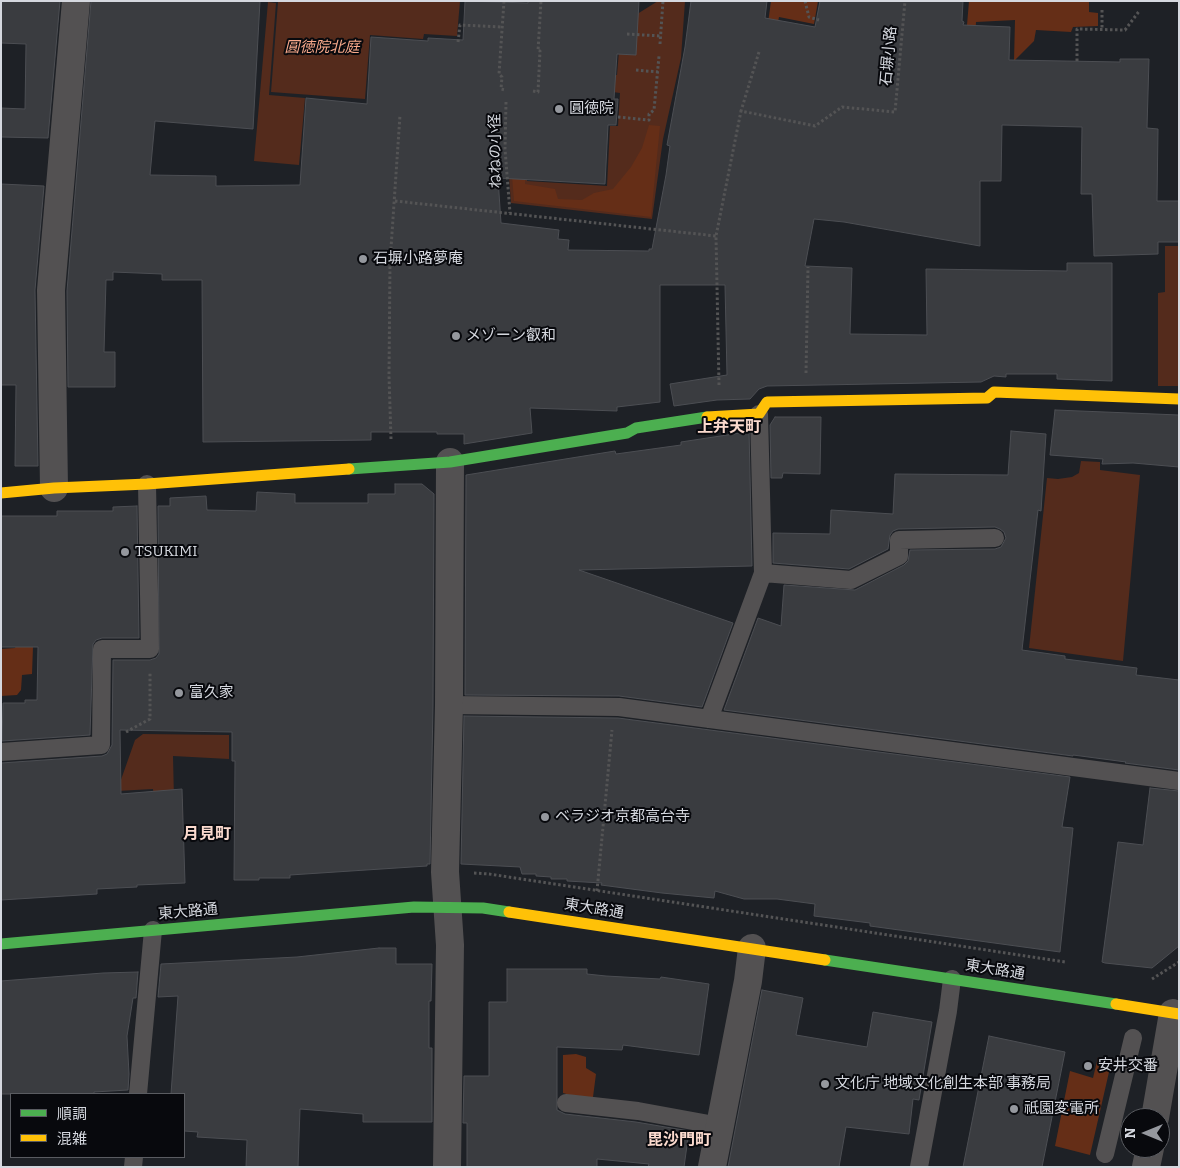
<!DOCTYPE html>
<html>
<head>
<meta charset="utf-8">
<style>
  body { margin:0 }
  #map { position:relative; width:1180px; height:1168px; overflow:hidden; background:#1e2126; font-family:Bitter,"Noto Sans JP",serif }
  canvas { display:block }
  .frame { position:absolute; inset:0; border:2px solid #d5d8df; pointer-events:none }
  .legend { position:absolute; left:10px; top:1093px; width:175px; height:65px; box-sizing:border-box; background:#08090d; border:1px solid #5a5c61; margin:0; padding:6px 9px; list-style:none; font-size:15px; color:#d5d8df }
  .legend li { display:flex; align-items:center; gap:10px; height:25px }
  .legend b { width:25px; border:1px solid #5a5c61 }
  .north { position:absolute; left:1120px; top:1108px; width:50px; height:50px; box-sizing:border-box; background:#08090d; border:1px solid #5a5c61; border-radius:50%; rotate:270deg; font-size:14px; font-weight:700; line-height:20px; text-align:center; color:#d5d8df }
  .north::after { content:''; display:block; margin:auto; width:18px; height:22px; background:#95989e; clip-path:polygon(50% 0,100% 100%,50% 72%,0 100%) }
</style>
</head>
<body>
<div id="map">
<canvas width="1180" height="1168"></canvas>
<div class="frame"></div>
<ul class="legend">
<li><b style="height:6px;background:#4caf50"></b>順調</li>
<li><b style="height:6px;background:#ffc107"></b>混雑</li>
</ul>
<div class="north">N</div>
</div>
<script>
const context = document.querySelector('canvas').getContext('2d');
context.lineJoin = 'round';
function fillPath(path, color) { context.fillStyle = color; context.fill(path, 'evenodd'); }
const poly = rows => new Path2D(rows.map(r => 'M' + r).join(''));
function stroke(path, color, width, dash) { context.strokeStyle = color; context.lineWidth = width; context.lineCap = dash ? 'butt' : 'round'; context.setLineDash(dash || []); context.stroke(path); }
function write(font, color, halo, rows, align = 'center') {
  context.font = font + ' Bitter,"Noto Sans JP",serif'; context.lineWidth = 4; context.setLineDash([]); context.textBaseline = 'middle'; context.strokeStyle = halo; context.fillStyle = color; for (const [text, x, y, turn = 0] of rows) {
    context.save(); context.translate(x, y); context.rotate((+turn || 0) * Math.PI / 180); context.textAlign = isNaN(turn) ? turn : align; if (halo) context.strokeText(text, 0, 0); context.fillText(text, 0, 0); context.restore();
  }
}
fillPath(poly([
  [269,1,460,1,457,36,424,34,423,39,370,35,365,99,271,92,278,2],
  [658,1,685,1,681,58,663,139,652,219,511,203,507,149,532,105,527,181,607,186,610,126,618,126,620,93,606,91,607,75,617,75,622,15,634,16],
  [268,2,276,3,269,95,305,98,299,165,254,161],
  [1165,246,1179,246,1179,386,1158,386,1158,293,1165,292],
  [1081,461,1100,462,1100,470,1140,475,1123,661,1029,648,1047,478,1058,479,1072,477,1079,473],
  [143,734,229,735,229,759,173,756,174,799,183,799,183,819,155,820,153,789,117,791,135,740]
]), '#542b1c');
fillPath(poly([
  [771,1,818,1,814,24,779,17,773,47,765,45],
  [969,1,1089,1,1089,12,1098,13,1098,26,1073,27,1071,32,1036,30,1034,41,1014,61,1015,20,976,22,975,39,966,37],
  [649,125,660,126,651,217,514,201,510,151,525,130,525,184,555,189,558,199,582,200,594,193,613,189,631,167,642,148],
  [44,642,33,647,32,674,22,675,21,690,17,695,1,696,1,649,15,648,16,645],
  [576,1054,586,1057,586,1068,596,1074,593,1097,577,1097,563,1093,563,1055],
  [1098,1057,1109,1072,1090,1155,1055,1146,1070,1071,1093,1078]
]), '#652e17');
const building = poly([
  [1,1,60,1,48,138,1,137,1,108,25,109,26,44,1,43,1,1],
  [91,1,260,1,253,129,155,121,150,175,216,176,216,186,300,185,306,98,367,104,371,37,428,41,428,38,463,40,465,1,528,3,528,1,639,1,636,55,617,54,614,99,618,99,616,125,608,125,605,184,498,178,501,223,559,230,558,239,569,240,568,250,649,251,649,249,652,249,666,175,670,146,667,145,685,47,691,1,767,1,765,18,815,27,820,1,963,1,962,21,964,22,963,25,1010,27,1009,60,1120,62,1120,59,1149,59,1147,128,1158,129,1157,201,1179,201,1179,242,1158,242,1158,254,1094,256,1092,194,1081,194,1082,127,1002,125,1001,181,980,181,980,246,844,222,814,219,805,266,852,268,850,334,927,335,926,269,1067,271,1067,263,1112,263,1112,381,1057,379,1057,374,1006,374,1006,377,994,376,981,382,767,386,759,389,750,399,717,400,674,406,670,384,727,375,725,285,660,285,660,402,617,407,617,411,530,408,532,433,464,444,464,434,437,434,437,432,371,432,371,440,203,442,202,280,162,280,162,274,113,272,113,280,106,280,104,352,115,352,115,387,68,387,67,291,91,1],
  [1,184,44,186,35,290,38,466,15,466,16,385,1,385,1,184],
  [1055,410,1179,415,1179,467,1133,463,1102,464,1103,459,1050,455,1055,410],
  [775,417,821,417,820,474,783,473,782,478,771,478,770,425,775,417],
  [740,430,749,430,752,566,579,570,733,623,702,707,619,696,465,695,466,475,615,451,616,454,681,445,681,442,740,433,740,430],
  [1011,431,1046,434,1041,511,1038,510,1022,650,1065,656,1065,659,1137,668,1136,675,1179,680,1179,770,1125,763,1126,762,1073,755,1073,756,724,710,758,618,781,626,784,585,855,590,904,565,908,561,910,550,995,549,1001,547,1006,538,1004,532,1000,529,995,527,898,529,893,531,890,535,888,549,849,569,773,563,773,533,830,534,831,510,893,514,895,474,1008,475,1011,431],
  [395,484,422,484,434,494,433,705,430,864,427,864,427,866,290,875,290,878,259,878,259,880,234,880,235,761,232,761,232,732,120,730,121,794,182,789,185,883,137,885,137,887,97,889,97,894,1,900,1,763,102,756,107,754,112,745,113,660,150,660,156,658,159,654,158,506,170,506,170,498,206,496,207,510,256,511,257,492,295,494,295,503,368,503,368,494,395,494,395,484],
  [137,506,139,638,102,638,96,640,93,644,90,735,2,741,3,703,25,703,25,700,37,700,38,647,1,647,1,516,57,516,57,511,113,511,113,507,137,506],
  [464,716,618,718,1070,777,1062,827,1073,828,1060,952,870,926,870,923,814,916,815,904,777,899,744,899,715,891,714,898,662,893,601,885,602,883,567,881,567,879,551,879,551,877,536,876,536,874,522,874,520,867,461,864,464,716],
  [1150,788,1179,791,1179,946,1152,968,1105,963,1102,962,1118,842,1143,845,1150,788],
  [379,948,396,948,396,964,432,964,431,1001,429,1001,429,1048,432,1048,432,1122,363,1122,363,1114,300,1109,298,1167,246,1167,247,1140,197,1137,198,1132,184,1131,184,1094,171,1094,178,996,158,997,161,964,297,957,379,948],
  [507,969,587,969,587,974,606,976,660,979,661,977,709,984,699,1055,623,1045,622,1050,557,1047,557,1110,565,1114,636,1122,689,1131,684,1167,648,1167,649,1164,597,1159,597,1167,467,1167,467,1123,463,1123,464,1076,489,1076,489,1002,507,1002,507,969],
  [138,972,136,998,133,998,127,1036,129,1074,128,1090,94,1092,94,1094,1,1094,1,981,103,973,138,972],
  [762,990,803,998,796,1035,867,1047,873,1012,932,1022,919,1100,913,1099,909,1134,846,1127,839,1167,728,1167,762,990],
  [989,1036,1065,1052,1042,1167,963,1167,989,1036]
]);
fillPath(building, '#3a3c40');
stroke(building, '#4c4e53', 1);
stroke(poly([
  [504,1,499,74,502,77,501,89,505,90],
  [805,1,809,17,819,20],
  [1102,10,1102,29],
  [627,34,661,36],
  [458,42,460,25,502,27],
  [660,44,663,1],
  [759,52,741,111,815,126,842,107,895,112,905,1],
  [1077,61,1077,29,1125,30,1140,10],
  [636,70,658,72],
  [533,91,538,92,540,51,538,51,541,1,540,1],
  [506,102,505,149,510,213],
  [618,117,649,120,649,114,654,110,659,56],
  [395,201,716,236],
  [806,373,808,267],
  [719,385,716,236,741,111],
  [391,439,389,376,390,263,400,115],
  [126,732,150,719,150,672],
  [474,873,489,874,1065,962],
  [597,891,612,730],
  [1152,979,1179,962]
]), '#545455', 3, [2.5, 2.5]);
stroke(poly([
  [763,573,851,580,899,556,899,540,995,538],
  [449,705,619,707,1179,781],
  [709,719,763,573,759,414],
  [1,752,101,745,102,649,150,649,147,484],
  [138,1094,153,930],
  [566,1103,638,1111,720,1126],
  [1105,1154,1133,1038],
  [133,1167,134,1157],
  [919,1167,948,1011,952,979]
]), '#535152', 18);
stroke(poly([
  [54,488,51,290,76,1],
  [1155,1118,1173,1013],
  [447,1167,450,945,445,872,449,705,450,462],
  [712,1167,748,981,752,948],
  [1146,1167,1150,1148]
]), '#535152', 28);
stroke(poly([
  [349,469,450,462,627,433,636,428,707,417],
  [1,944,414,907,483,908,509,912],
  [825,960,1116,1004]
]), '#4caf50', 11);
stroke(poly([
  [707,417,759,414,767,402,987,398,994,392,1179,399],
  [1,493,54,488,147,484,349,469],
  [509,912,825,960],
  [1116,1004,1179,1014]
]), '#ffc107', 11);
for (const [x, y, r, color] of [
  [559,109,5,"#95989e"],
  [363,259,5,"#95989e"],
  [456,336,5,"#95989e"],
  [125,552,5,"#95989e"],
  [179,693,5,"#95989e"],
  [545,817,5,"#95989e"],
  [1088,1066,5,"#95989e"],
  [825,1084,5,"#95989e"],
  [1014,1109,5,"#95989e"]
]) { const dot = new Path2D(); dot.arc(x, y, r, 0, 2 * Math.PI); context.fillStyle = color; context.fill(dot); stroke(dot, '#08090d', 2); }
write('italic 15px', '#f8a98b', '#08090d', [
  ["圓徳院北庭",322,48]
]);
write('15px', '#d5d8df', '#08090d', [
  ["石塀小路",889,56,-85],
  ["ねねの小径",496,151,-91],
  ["東大路通",594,909,9],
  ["東大路通",188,912,-5],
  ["東大路通",995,970,9]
]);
write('15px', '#d5d8df', '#08090d', [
  ["圓徳院",569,109],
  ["石塀小路夢庵",373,259],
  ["メゾーン叡和",466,336],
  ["TSUKIMI",135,552],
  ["富久家",189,693],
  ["ベラジオ京都高台寺",555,817],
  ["安井交番",1098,1066],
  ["文化庁 地域文化創生本部 事務局",835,1084],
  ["祇園変電所",1024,1109]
], 'left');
write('bold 16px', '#fbdace', '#08090d', [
  ["上弁天町",729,428],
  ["月見町",207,835],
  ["毘沙門町",679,1141]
]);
</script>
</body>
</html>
